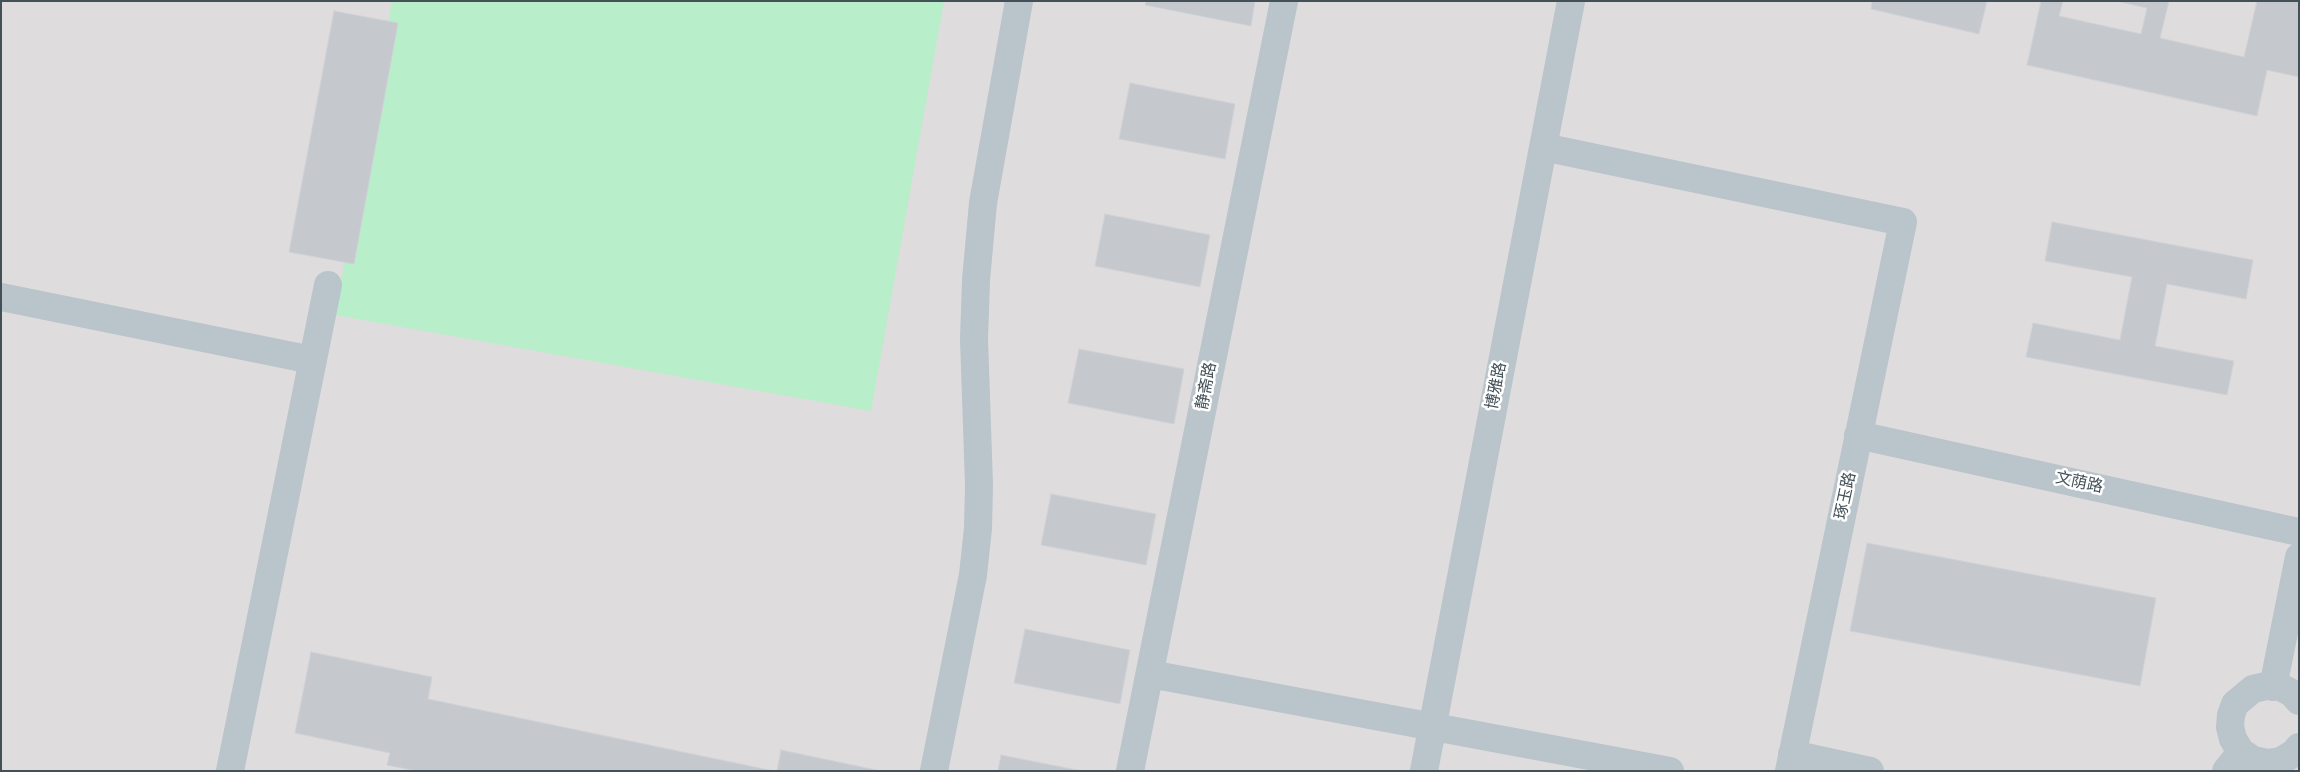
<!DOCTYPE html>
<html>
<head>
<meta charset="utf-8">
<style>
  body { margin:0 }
  #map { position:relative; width:2300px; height:772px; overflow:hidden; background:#eeebeb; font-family:"DejaVu Sans",sans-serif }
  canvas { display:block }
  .frame { position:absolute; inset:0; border:2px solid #445058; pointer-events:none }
</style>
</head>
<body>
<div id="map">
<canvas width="2300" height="772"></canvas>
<div class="frame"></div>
</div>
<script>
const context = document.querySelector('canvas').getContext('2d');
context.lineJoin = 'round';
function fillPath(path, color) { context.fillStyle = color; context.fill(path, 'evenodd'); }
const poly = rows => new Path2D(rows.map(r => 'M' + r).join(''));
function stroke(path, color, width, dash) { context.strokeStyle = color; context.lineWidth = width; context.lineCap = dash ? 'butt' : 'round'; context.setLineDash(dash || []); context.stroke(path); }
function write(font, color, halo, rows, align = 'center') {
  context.font = font + ' "DejaVu Sans","Noto Sans SC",sans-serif'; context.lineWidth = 5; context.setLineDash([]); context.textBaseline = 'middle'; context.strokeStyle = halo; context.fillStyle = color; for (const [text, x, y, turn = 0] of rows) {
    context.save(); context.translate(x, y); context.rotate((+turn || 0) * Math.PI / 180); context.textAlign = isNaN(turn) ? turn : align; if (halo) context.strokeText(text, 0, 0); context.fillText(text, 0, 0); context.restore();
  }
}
fillPath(poly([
  [1,1,2299,1,2299,771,1,771]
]), '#dfdcdd');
fillPath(poly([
  [392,1,944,1,871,411,335,315]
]), '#b8eec9');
const building = poly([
  [1146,1,1255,1,1251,26,1145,5,1146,1],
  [1872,1,1987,1,1979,34,1871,9,1872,1],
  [2041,1,2063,1,2059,16,2141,34,2147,8,2116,1,2169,1,2160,38,2244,57,2257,1,2299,1,2299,77,2267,70,2257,116,2027,65,2041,1],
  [334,11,398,23,354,264,289,252,334,11],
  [1130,83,1235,104,1225,159,1119,139,1130,83],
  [1105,214,1210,235,1200,287,1095,266,1105,214],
  [2052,222,2253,260,2246,299,2167,284,2155,346,2234,361,2227,395,2026,357,2033,323,2120,340,2132,277,2045,261,2052,222],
  [1079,349,1184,369,1174,424,1068,403,1079,349],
  [1051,494,1156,514,1146,565,1041,545,1051,494],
  [1867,543,2156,598,2140,686,1850,631,1867,543],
  [1025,629,1130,650,1120,704,1014,683,1025,629],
  [311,652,432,677,428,699,774,771,416,771,387,765,390,753,295,733,311,652],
  [781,750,881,771,777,771,781,750],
  [1001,755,1082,771,998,771,1001,755]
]);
fillPath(building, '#c5c9ce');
stroke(building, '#cfd2d7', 1);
stroke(poly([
  [1543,147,1903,222,1789,771],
  [1,297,312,360],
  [1858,435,2299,532],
  [1150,674,1670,771],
  [2273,687,2299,557],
  [2299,701,2292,693,2280,687,2266,686,2253,689,2235,704,2231,715,2230,727,2233,739,2241,752,2253,760,2267,763,2281,761,2294,753,2299,747],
  [1792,754,1870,771],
  [230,771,328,285],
  [934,771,973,575,978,528,979,485,974,339,976,280,983,203,1019,1],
  [1130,771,1284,1],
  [1424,771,1571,1],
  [2226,771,2241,752]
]), '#b9c4cb', 28);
write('16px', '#445058', '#fff', [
  ["静斋路",1207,386,-79],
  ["博雅路",1497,386,-79],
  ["文荫路",2079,483,12],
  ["琢玉路",1846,496,-78]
]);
</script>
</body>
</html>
